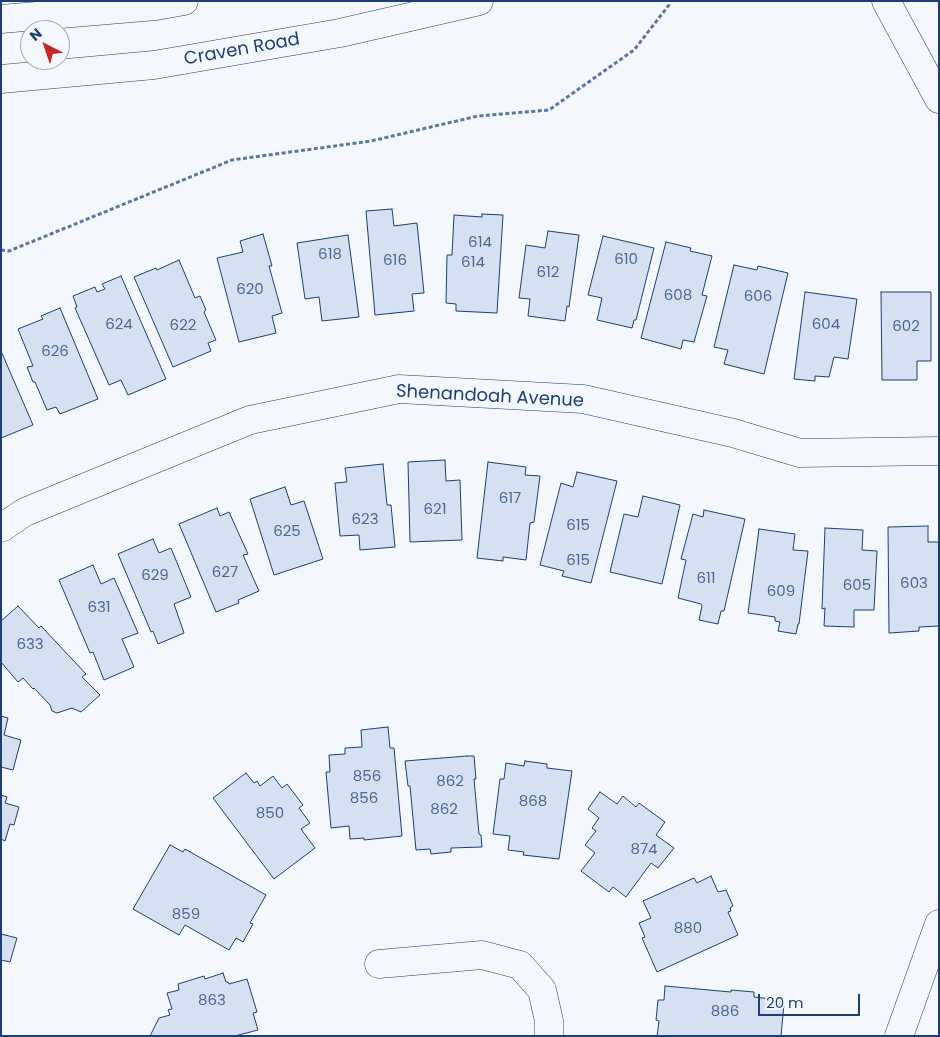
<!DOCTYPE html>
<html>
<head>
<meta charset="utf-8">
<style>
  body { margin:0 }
  #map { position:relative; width:940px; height:1037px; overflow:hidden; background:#f4f7fb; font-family:Poppins,sans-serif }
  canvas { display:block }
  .frame { position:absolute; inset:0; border:2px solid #1d3f73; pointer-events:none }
  .north { position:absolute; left:20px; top:20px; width:50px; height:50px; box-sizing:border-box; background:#f4f7fb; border:1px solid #9eadc5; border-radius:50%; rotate:319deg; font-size:14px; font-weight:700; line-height:20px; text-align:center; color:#1d3f73 }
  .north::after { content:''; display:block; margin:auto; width:18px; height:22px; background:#c62828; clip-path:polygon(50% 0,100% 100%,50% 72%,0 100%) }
  .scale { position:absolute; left:758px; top:994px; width:102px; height:22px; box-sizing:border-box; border:2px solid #1d3f73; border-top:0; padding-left:6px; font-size:15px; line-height:18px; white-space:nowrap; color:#1d3f73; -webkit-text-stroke:4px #f4f7fb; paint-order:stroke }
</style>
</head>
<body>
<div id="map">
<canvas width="940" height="1037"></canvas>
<div class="frame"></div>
<div class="north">N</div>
<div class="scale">20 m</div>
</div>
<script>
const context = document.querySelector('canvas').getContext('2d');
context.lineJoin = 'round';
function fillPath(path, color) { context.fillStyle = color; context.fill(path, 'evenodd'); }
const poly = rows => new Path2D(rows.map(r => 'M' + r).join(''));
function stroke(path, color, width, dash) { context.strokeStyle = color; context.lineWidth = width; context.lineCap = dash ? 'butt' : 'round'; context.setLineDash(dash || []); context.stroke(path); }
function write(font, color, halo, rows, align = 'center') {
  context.font = font + ' Poppins,sans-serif'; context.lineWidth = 4; context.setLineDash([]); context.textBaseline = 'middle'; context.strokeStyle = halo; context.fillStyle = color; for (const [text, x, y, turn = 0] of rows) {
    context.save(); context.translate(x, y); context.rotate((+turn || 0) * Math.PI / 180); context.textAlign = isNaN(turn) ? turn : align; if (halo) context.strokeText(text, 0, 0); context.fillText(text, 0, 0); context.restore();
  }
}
const building = poly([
  [392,209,394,226,417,223,424,293,412,294,414,311,375,315,366,211,392,209],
  [482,214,503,215,497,313,456,311,456,304,446,303,447,255,452,255,454,215,482,217,482,214],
  [548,231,579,235,569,307,567,306,565,321,528,316,530,299,519,298,526,245,545,248,548,231],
  [263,234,272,266,269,266,282,313,272,316,276,333,239,342,217,258,243,252,240,241,263,234],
  [348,235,359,317,322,321,319,297,305,299,297,243,348,235],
  [603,236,654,248,636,320,634,320,632,328,597,320,602,298,588,295,603,236],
  [666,242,691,248,690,251,712,256,702,295,707,296,694,342,683,340,681,349,641,338,666,242],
  [179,260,195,298,200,296,206,310,204,312,216,340,208,343,211,351,173,367,134,277,156,268,157,270,179,260],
  [734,265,757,270,758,266,788,273,764,374,724,364,728,350,714,347,734,265],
  [121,276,166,379,128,395,121,380,109,385,75,308,77,307,73,296,95,287,97,292,105,289,102,284,121,276],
  [805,292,857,299,848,359,834,357,829,377,815,376,815,381,794,379,805,292],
  [881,292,931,292,931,361,917,361,917,380,882,380,881,292],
  [60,308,98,399,60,414,56,407,47,410,35,382,33,382,27,367,33,366,18,329,43,319,41,316,60,308],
  [1,351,33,425,1,438,1,351],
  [445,460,446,481,460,480,462,540,410,542,408,462,445,460],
  [488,462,526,467,525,475,540,476,534,522,530,523,526,560,503,557,503,561,477,558,488,462],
  [383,464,387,505,391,505,395,547,360,550,359,535,340,536,335,483,347,482,345,468,383,464],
  [577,472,617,481,591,583,562,576,564,571,540,565,561,483,573,487,577,472],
  [285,487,291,505,304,501,323,559,274,575,250,499,285,487],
  [643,496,680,505,662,584,610,572,624,514,638,517,643,496],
  [217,508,220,516,229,512,248,554,243,555,259,591,238,600,239,603,216,612,179,524,217,508],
  [704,510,745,519,724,611,721,611,718,624,699,620,702,606,701,604,678,598,686,560,681,559,693,514,703,517,704,510],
  [928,526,928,542,939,542,939,626,919,627,919,631,889,633,888,527,928,526],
  [825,528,863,530,862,550,877,551,874,610,854,610,854,627,824,626,825,608,822,609,825,528],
  [759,529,795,534,793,550,808,551,799,624,798,624,796,634,778,631,780,622,775,621,775,617,748,613,759,529],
  [153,539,159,553,171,548,191,597,174,604,184,633,158,644,153,631,151,632,118,554,153,539],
  [93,565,101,584,114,578,138,633,122,639,134,667,104,680,93,652,90,653,59,580,93,565],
  [18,606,39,628,41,626,86,674,82,677,100,695,81,712,72,708,57,713,52,711,50,705,34,688,33,689,23,678,18,682,1,662,1,621,18,606],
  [1,716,8,718,4,735,21,740,13,770,1,767,1,716],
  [388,727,390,748,394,748,402,836,364,840,364,838,350,839,349,826,331,828,326,772,330,772,329,755,345,754,345,748,362,747,361,730,388,727],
  [467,756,474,756,476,779,474,779,479,834,481,835,482,847,451,848,451,852,431,854,430,849,416,850,410,786,408,786,405,761,467,756],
  [525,761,547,764,547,768,572,771,559,859,523,855,524,852,508,850,510,836,493,834,500,779,504,779,506,763,524,766,525,761],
  [246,773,254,783,257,781,260,786,273,776,282,788,287,784,303,805,299,808,310,823,301,829,315,848,274,879,213,798,246,773],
  [600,792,617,804,623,796,636,807,639,803,665,822,656,835,674,848,658,868,651,863,626,897,613,887,609,892,581,871,595,853,585,845,596,831,592,828,599,818,588,809,600,792],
  [1,795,7,797,5,803,19,807,14,825,10,824,5,841,1,839,1,795],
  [170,845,183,852,185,849,266,895,250,923,253,924,243,942,236,938,229,950,185,925,179,935,133,909,170,845],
  [711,876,718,892,726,890,733,906,730,908,731,911,728,912,738,935,657,972,642,938,645,937,639,923,651,918,643,901,694,878,697,883,711,876],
  [1,934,17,938,10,962,1,960,1,934],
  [223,973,226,982,228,982,229,984,247,979,257,1012,253,1013,258,1030,235,1036,150,1036,159,1018,170,1015,168,1010,172,1009,167,993,179,990,178,984,204,976,205,979,223,973],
  [665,986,731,992,731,990,754,992,754,997,772,999,772,1003,784,1004,781,1036,657,1036,659,1021,656,1020,658,1000,664,1000,665,986]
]);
fillPath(building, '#d5e0f0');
stroke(building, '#1d3f73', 1);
const minor = poly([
  [1,528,25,512,250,420,399,389,583,399,733,433,800,453,939,451],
  [379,964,482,955,520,965,542,990,549,1021,549,1036]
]);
const tertiary = poly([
  [886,1,939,99],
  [899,1036,939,924]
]);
const secondary = poly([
  [1,19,156,6,184,1],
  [1,79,154,65,340,33,479,1]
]);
stroke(minor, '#1d3f73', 29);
stroke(tertiary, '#1d3f73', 29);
stroke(secondary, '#1d3f73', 29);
stroke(poly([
  [1,250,9,251,232,160,371,141,478,116,549,110,634,50,669,5,670,1]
]), '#5e769c', 3, [4, 2.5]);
stroke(minor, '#f4f7fb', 28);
stroke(tertiary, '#f4f7fb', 28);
stroke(secondary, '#f4f7fb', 28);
write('15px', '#4b6792', null, [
  ["614",480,243],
  ["618",330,255],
  ["610",626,260],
  ["616",395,261],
  ["614",473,263],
  ["612",548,273],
  ["620",250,290],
  ["608",678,296],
  ["606",758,297],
  ["624",119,325],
  ["604",826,325],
  ["622",183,326],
  ["602",906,327],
  ["626",55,352],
  ["617",510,499],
  ["621",435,510],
  ["623",365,520],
  ["615",578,526],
  ["625",287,532],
  ["615",578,561],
  ["627",225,573],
  ["629",155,576],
  ["611",706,579],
  ["603",914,584],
  ["605",857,586],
  ["609",781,592],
  ["631",99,608],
  ["633",30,645],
  ["856",367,777],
  ["862",450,782],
  ["856",364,799],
  ["868",533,802],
  ["862",444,810],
  ["850",270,814],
  ["874",644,850],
  ["859",186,915],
  ["880",688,929],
  ["863",212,1001],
  ["886",725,1012]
]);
write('18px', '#1d3f73', '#f4f7fb', [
  ["Craven Road",242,50,-10],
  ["Shenandoah Avenue",490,397,3]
]);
</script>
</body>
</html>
